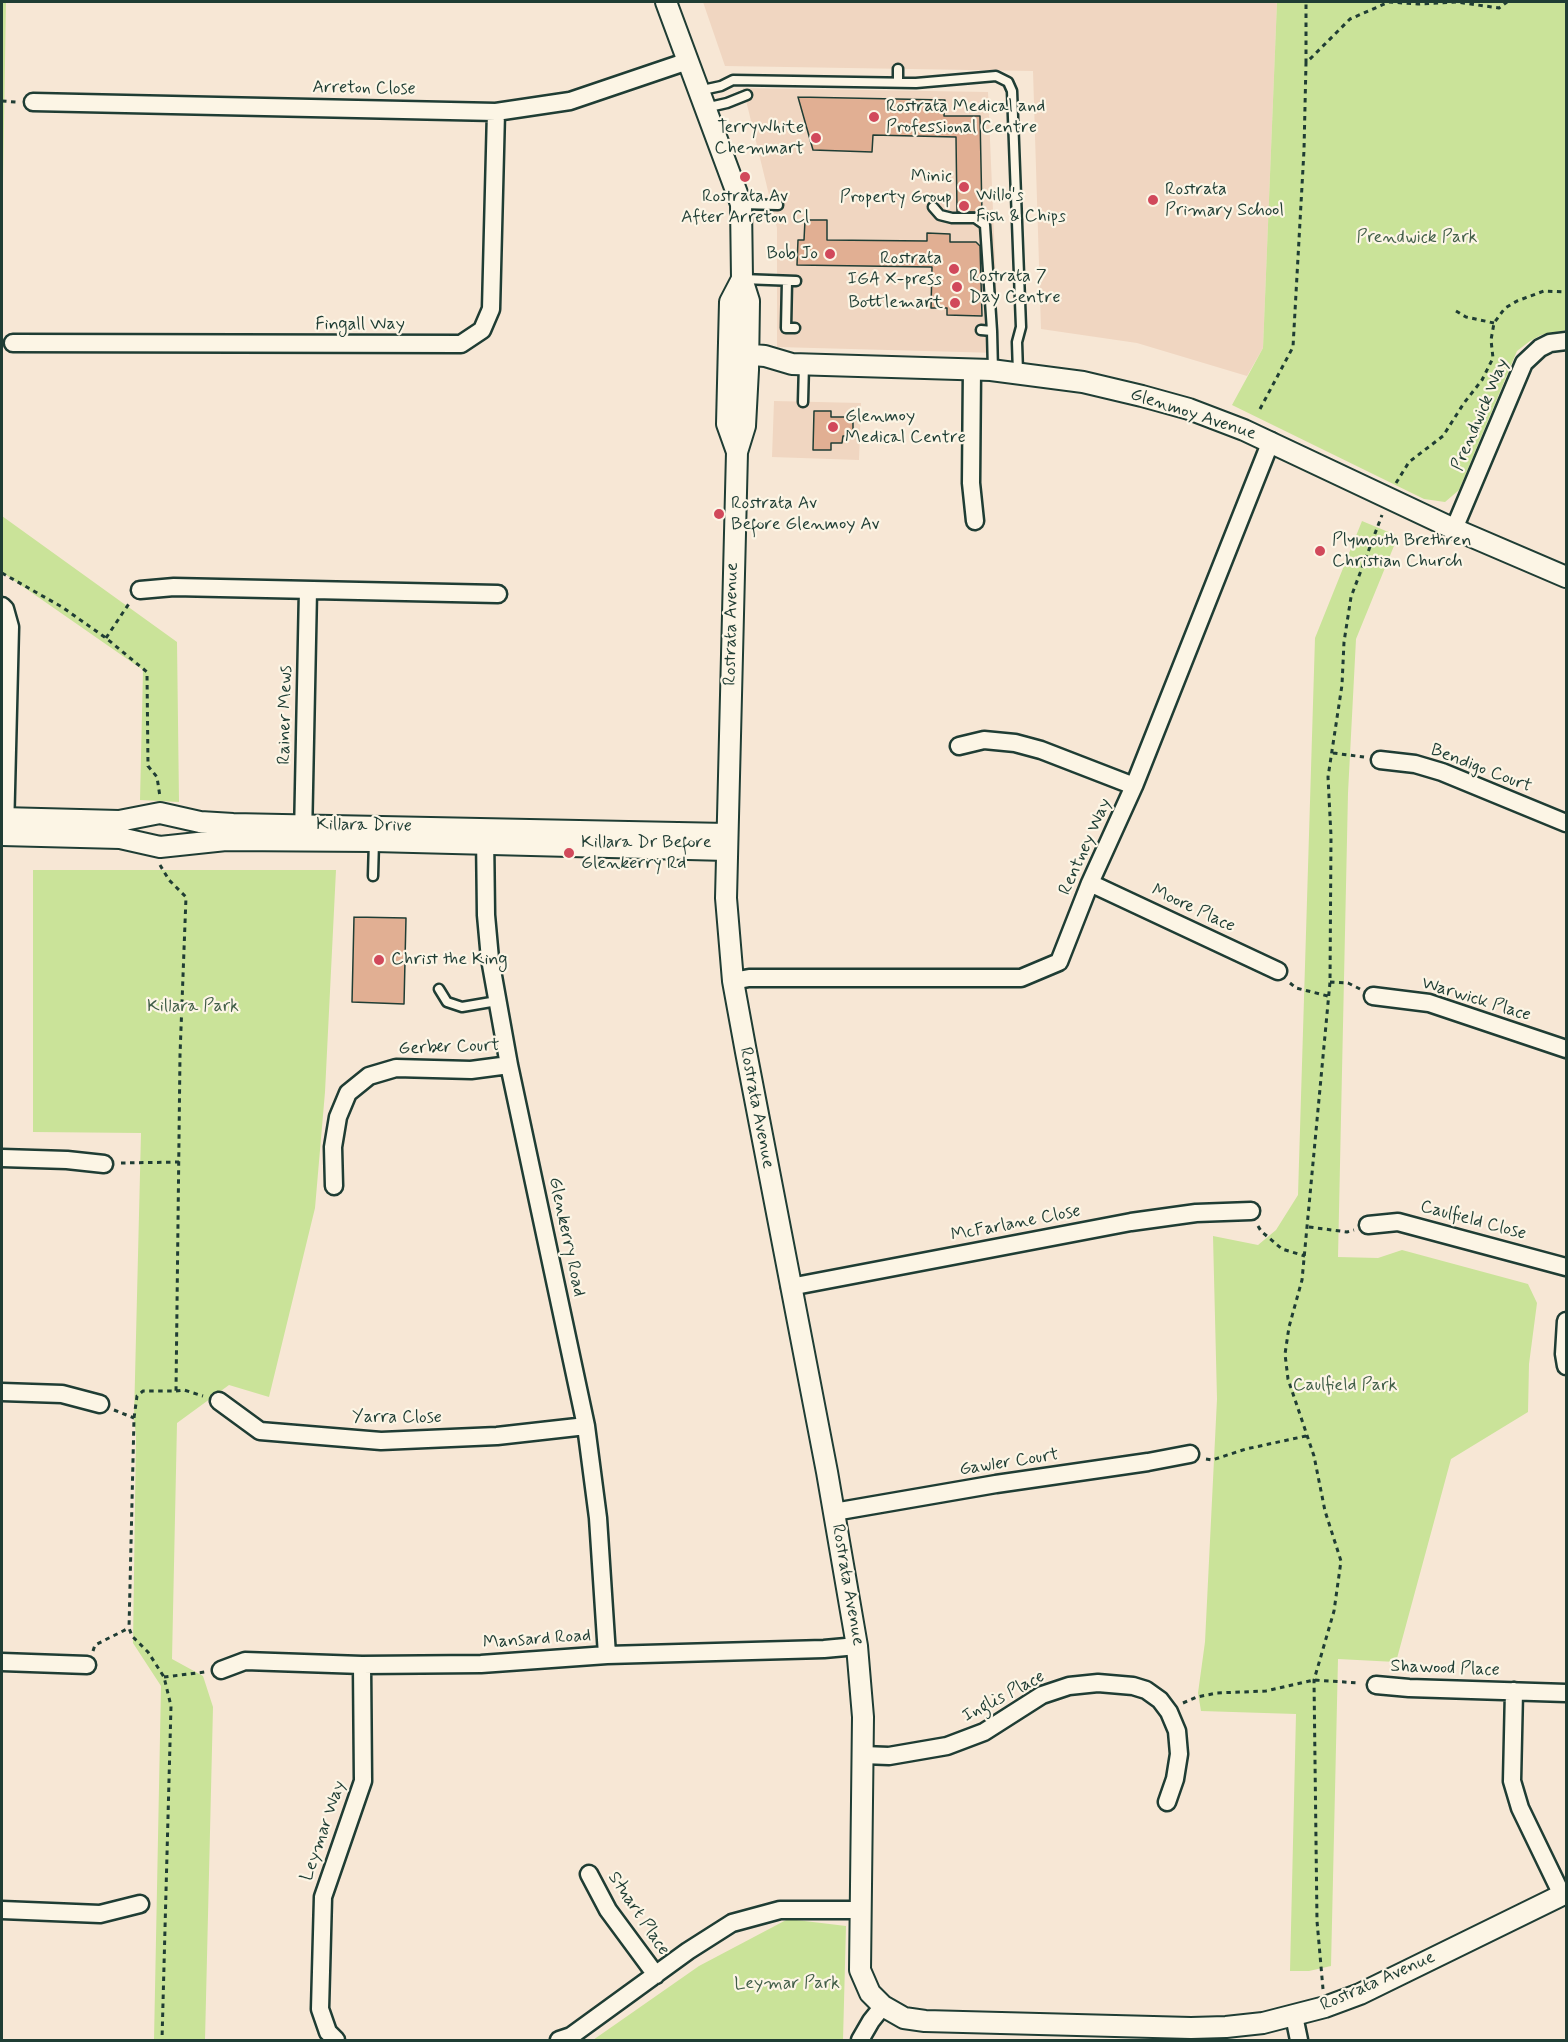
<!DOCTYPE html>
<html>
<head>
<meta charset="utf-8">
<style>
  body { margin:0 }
  #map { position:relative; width:1568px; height:2042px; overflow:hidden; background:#f7e7d5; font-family:Mynerve,sans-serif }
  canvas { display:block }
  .frame { position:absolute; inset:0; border:3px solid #1f3d34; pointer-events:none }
</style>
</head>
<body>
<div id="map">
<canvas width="1568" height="2042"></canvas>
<div class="frame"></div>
</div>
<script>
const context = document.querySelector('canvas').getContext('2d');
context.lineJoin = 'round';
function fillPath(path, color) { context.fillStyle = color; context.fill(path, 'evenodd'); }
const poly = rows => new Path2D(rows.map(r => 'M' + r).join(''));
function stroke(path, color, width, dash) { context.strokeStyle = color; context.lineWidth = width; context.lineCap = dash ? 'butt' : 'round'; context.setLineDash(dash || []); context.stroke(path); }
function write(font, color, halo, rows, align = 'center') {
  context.font = font + ' Mynerve,sans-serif'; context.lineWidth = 4.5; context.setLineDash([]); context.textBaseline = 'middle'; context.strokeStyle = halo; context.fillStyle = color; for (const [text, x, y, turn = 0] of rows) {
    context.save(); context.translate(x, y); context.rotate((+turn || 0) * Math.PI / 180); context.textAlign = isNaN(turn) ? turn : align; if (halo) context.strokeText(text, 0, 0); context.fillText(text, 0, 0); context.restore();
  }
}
fillPath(poly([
  [703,2,1277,2,1263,348,1247,376,1137,343,1041,329,1033,71,725,66],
  [743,88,988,92,999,353,777,347,777,228],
  [774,401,861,403,859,460,772,457]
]), '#f0d6c1');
fillPath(poly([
  [2,2,6,2,2,244],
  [1277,2,1566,2,1566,330,1541,335,1530,341,1517,351,1459,490,1445,502,1424,499,1232,405,1263,348],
  [2,516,177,642,179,802,140,800,143,670,2,572],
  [1362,521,1398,536,1356,639,1348,793,1338,1257,1378,1258,1402,1250,1528,1284,1537,1303,1529,1364,1528,1412,1451,1459,1396,1662,1338,1659,1331,1966,1309,1971,1290,1971,1296,1714,1201,1711,1198,1693,1205,1642,1217,1399,1213,1236,1258,1245,1276,1230,1298,1195,1315,638],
  [33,870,336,870,325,1092,315,1208,269,1397,229,1385,177,1423,172,1659,203,1676,213,1707,205,2040,154,2040,161,1686,133,1643,136,1436,134,1418,141,1133,33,1132],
  [788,1919,846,1926,843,2040,593,2040,699,1966]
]), '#cae399');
const building = poly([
  [798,97,945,100,944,116,980,116,982,214,975,212,957,212,956,137,873,135,872,152,813,150,798,97],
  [805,220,827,220,827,240,927,241,927,233,950,234,950,242,976,242,980,246,982,316,947,315,947,308,931,308,932,267,797,265,798,240,804,240,805,220],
  [814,411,831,411,831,417,853,417,853,436,843,436,842,443,831,443,831,450,813,450,814,411],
  [354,917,406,918,404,1004,352,1002,354,917]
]);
fillPath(building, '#e1af93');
stroke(building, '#1f3d34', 1.5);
const service = poly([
  [898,82,898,69],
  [698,91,721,86,733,80,916,83,996,76,1008,82,1012,91,1021,327,1017,342,1018,373],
  [705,108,727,103,747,95],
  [741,204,778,205],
  [933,207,940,215,952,218,975,218,985,225,992,331],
  [742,279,796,281],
  [787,281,786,328,795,328],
  [981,330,992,331,993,371],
  [803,402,804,364],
  [373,876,374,841],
  [439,989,447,1002,462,1007,497,1001]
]);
const minor = poly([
  [33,102,496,112,570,101,688,61],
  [13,343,461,344,482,330,491,309,496,112],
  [972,369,971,483,975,521],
  [1454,529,1524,363,1540,348,1550,343,1566,341],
  [140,590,174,587,498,594],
  [2,606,5,609,10,627,5,831],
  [959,746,984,740,1015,743,1041,750,1134,786],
  [1380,760,1415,764,1442,772,1566,823],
  [485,833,486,915,490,959,509,1065,586,1426,598,1518,607,1655],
  [303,837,308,590],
  [1090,883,1278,971],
  [733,981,749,978,1021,978,1059,962,1090,883,1134,786,1271,441],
  [1373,996,1429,1003,1566,1049],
  [2,1158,67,1160,104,1164],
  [334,1186,333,1147,338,1117,348,1093,369,1076,396,1068,471,1070,509,1065],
  [1368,1225,1398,1222,1566,1267],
  [790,1287,1131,1222,1196,1213,1251,1211],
  [1566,1321,1564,1354,1566,1366],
  [2,1392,62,1394,100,1404],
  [219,1401,260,1431,381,1441,497,1436,586,1426],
  [834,1512,996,1484,1148,1462,1190,1454],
  [2,1662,87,1665],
  [221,1670,245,1661,362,1665,481,1664,607,1655,824,1649,857,1646],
  [1376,1685,1409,1688,1566,1693],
  [1514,1691,1512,1781,1520,1808,1562,1895],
  [863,1755,889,1756,947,1746,984,1732,1042,1695,1069,1686,1098,1683,1133,1686,1146,1690,1160,1700,1169,1712,1177,1731,1179,1754,1175,1779,1167,1802],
  [589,1874,608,1910,656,1975],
  [2,1910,100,1914,140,1904],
  [1294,2016,1299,2040],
  [336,2040,328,2032,320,2009,323,1897,363,1781,362,1665],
  [559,2040,571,2036,688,1951,732,1923,780,1910,861,1910],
  [860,2040,871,2021,883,2006]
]);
const tertiary = poly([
  [666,2,741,204,742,279,749,301,748,370,745,426,737,452,726,898,733,981,746,1052,827,1472,857,1646,863,1717,860,1970,870,1993,883,2006,904,2018,925,2021,1191,2028,1226,2027,1263,2023,1325,2007,1360,1994,1566,1893],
  [729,353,765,356,792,364,991,370,1083,382,1142,396,1189,409,1244,430,1454,529,1566,577],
  [737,452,727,424,730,302,742,279],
  [2,818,119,821,160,813,200,822,233,824,727,834],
  [2,835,120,838,160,847,226,840,374,841,727,850]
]);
stroke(service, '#1f3d34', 13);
stroke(minor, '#1f3d34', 21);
stroke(tertiary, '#1f3d34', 24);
stroke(poly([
  [1306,63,1306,2],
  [2,101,16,102],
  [1456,311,1466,317,1494,323],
  [1260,409,1293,347,1304,150,1306,63,1350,19,1389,2,1418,4,1456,2,1499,8,1507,2],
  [1396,483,1409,462,1443,436,1464,403,1482,380,1493,358,1491,340,1494,323,1505,308,1517,301,1544,291,1566,292],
  [2,573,62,607,106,638,147,672,148,766,157,777,160,797],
  [106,638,130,602],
  [1333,753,1364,757],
  [160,865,169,880,186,897,180,1055,176,1391,143,1391,137,1396,134,1418,129,1628,132,1636,148,1652,164,1677,171,1706,162,2040],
  [1330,982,1348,983,1360,989],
  [1290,983,1296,988,1328,996],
  [121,1163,179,1162],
  [1258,1226,1261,1231,1282,1249,1305,1256],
  [1309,1227,1347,1232,1354,1230],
  [176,1391,184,1390,203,1396],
  [114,1410,134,1418],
  [1206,1459,1212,1460,1246,1449,1306,1436],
  [93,1651,95,1645,129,1628],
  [164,1677,205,1672],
  [1183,1703,1197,1697,1217,1693,1266,1691,1314,1680,1359,1683],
  [1323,1989,1317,1921,1314,1680,1334,1611,1341,1561,1325,1511,1314,1456,1288,1379,1285,1354,1289,1327,1302,1280,1330,982,1331,836,1328,777,1342,685,1344,642,1351,597,1382,515]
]), '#1f3d34', 3, [4.5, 4.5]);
stroke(service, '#fcf5e5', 8);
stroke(minor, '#fcf5e5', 16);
stroke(tertiary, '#fcf5e5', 20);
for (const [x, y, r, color] of [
  [874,117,6,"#d1495b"],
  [816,138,6,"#d1495b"],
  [745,177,6,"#d1495b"],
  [964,187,6,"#d1495b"],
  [1153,200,6,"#d1495b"],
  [964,206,6,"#d1495b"],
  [830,254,6,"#d1495b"],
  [954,269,6,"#d1495b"],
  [957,287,6,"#d1495b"],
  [955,303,6,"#d1495b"],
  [833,427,6,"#d1495b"],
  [719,514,6,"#d1495b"],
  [1320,551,6,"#d1495b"],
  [569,853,6,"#d1495b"],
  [379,960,6,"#d1495b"]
]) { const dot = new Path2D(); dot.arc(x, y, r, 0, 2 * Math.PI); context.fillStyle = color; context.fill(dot); stroke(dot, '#fcf5e5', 2); }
write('18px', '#1f3d34', '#fcf5e5', [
  ["Arreton Close",364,89,1],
  ["Fingall Way",360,325],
  ["Glenmoy Avenue",1193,415,18],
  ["Prendwick Way",1481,415,-67],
  ["Rostrata Avenue",732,624,-89],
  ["Rainer Mews",286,715,-89],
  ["Bendigo Court",1481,769,21],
  ["Killara Drive",364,826,1],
  ["Rentney Way",1086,847,-66],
  ["Moore Place",1193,909,25],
  ["Warwick Place",1476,1000,17],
  ["Gerber Court",449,1048,-2],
  ["Rostrata Avenue",756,1108,79],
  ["Caulfield Close",1473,1221,15],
  ["McFarlane Close",1016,1224,-11],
  ["Glenkerry Road",566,1237,78],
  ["Yarra Close",397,1418],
  ["Gawler Court",1009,1463,-9],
  ["Rostrata Avenue",847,1585,80],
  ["Mansard Road",537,1640,-4],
  ["Shawood Place",1445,1669,2],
  ["Inglis Place",1004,1697,-28],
  ["Leymar Way",324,1831,-71],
  ["Stuart Place",638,1914,56],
  ["Rostrata Avenue",1378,1982,-24]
]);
write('18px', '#1f3d34', '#fcf5e5', [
  ["Rostrata Medical and",886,107],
  ["Professional Centre",886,128],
  ["TerryWhite",804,128,"right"],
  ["Chemmart",804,149,"right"],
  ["Minic",952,177,"right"],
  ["Property Group",952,198,"right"],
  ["Rostrata",1165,190],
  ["Primary School",1165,211],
  ["Willo's",976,196],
  ["Fish & Chips",976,217],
  ["Rostrata Av",745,197,"center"],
  ["After Arreton Cl",745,218,"center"],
  ["Bob Jo",818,254,"right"],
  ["Rostrata",942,259,"right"],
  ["IGA X-press",942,280,"right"],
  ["Rostrata 7",969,277],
  ["Day Centre",969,298],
  ["Bottlemart",943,303,"right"],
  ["Glenmoy",845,417],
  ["Medical Centre",845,438],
  ["Rostrata Av",731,504],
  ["Before Glenmoy Av",731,525],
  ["Plymouth Brethren",1332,541],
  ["Christian Church",1332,562],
  ["Killara Dr Before",581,843],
  ["Glenkerry Rd",581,864],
  ["Christ the King",391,960]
], 'left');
write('18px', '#415e48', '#fcf5e5', [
  ["Prendwick Park",1417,238],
  ["Killara Park",193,1007],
  ["Caulfield Park",1345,1386],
  ["Leymar Park",787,1984]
]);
</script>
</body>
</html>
